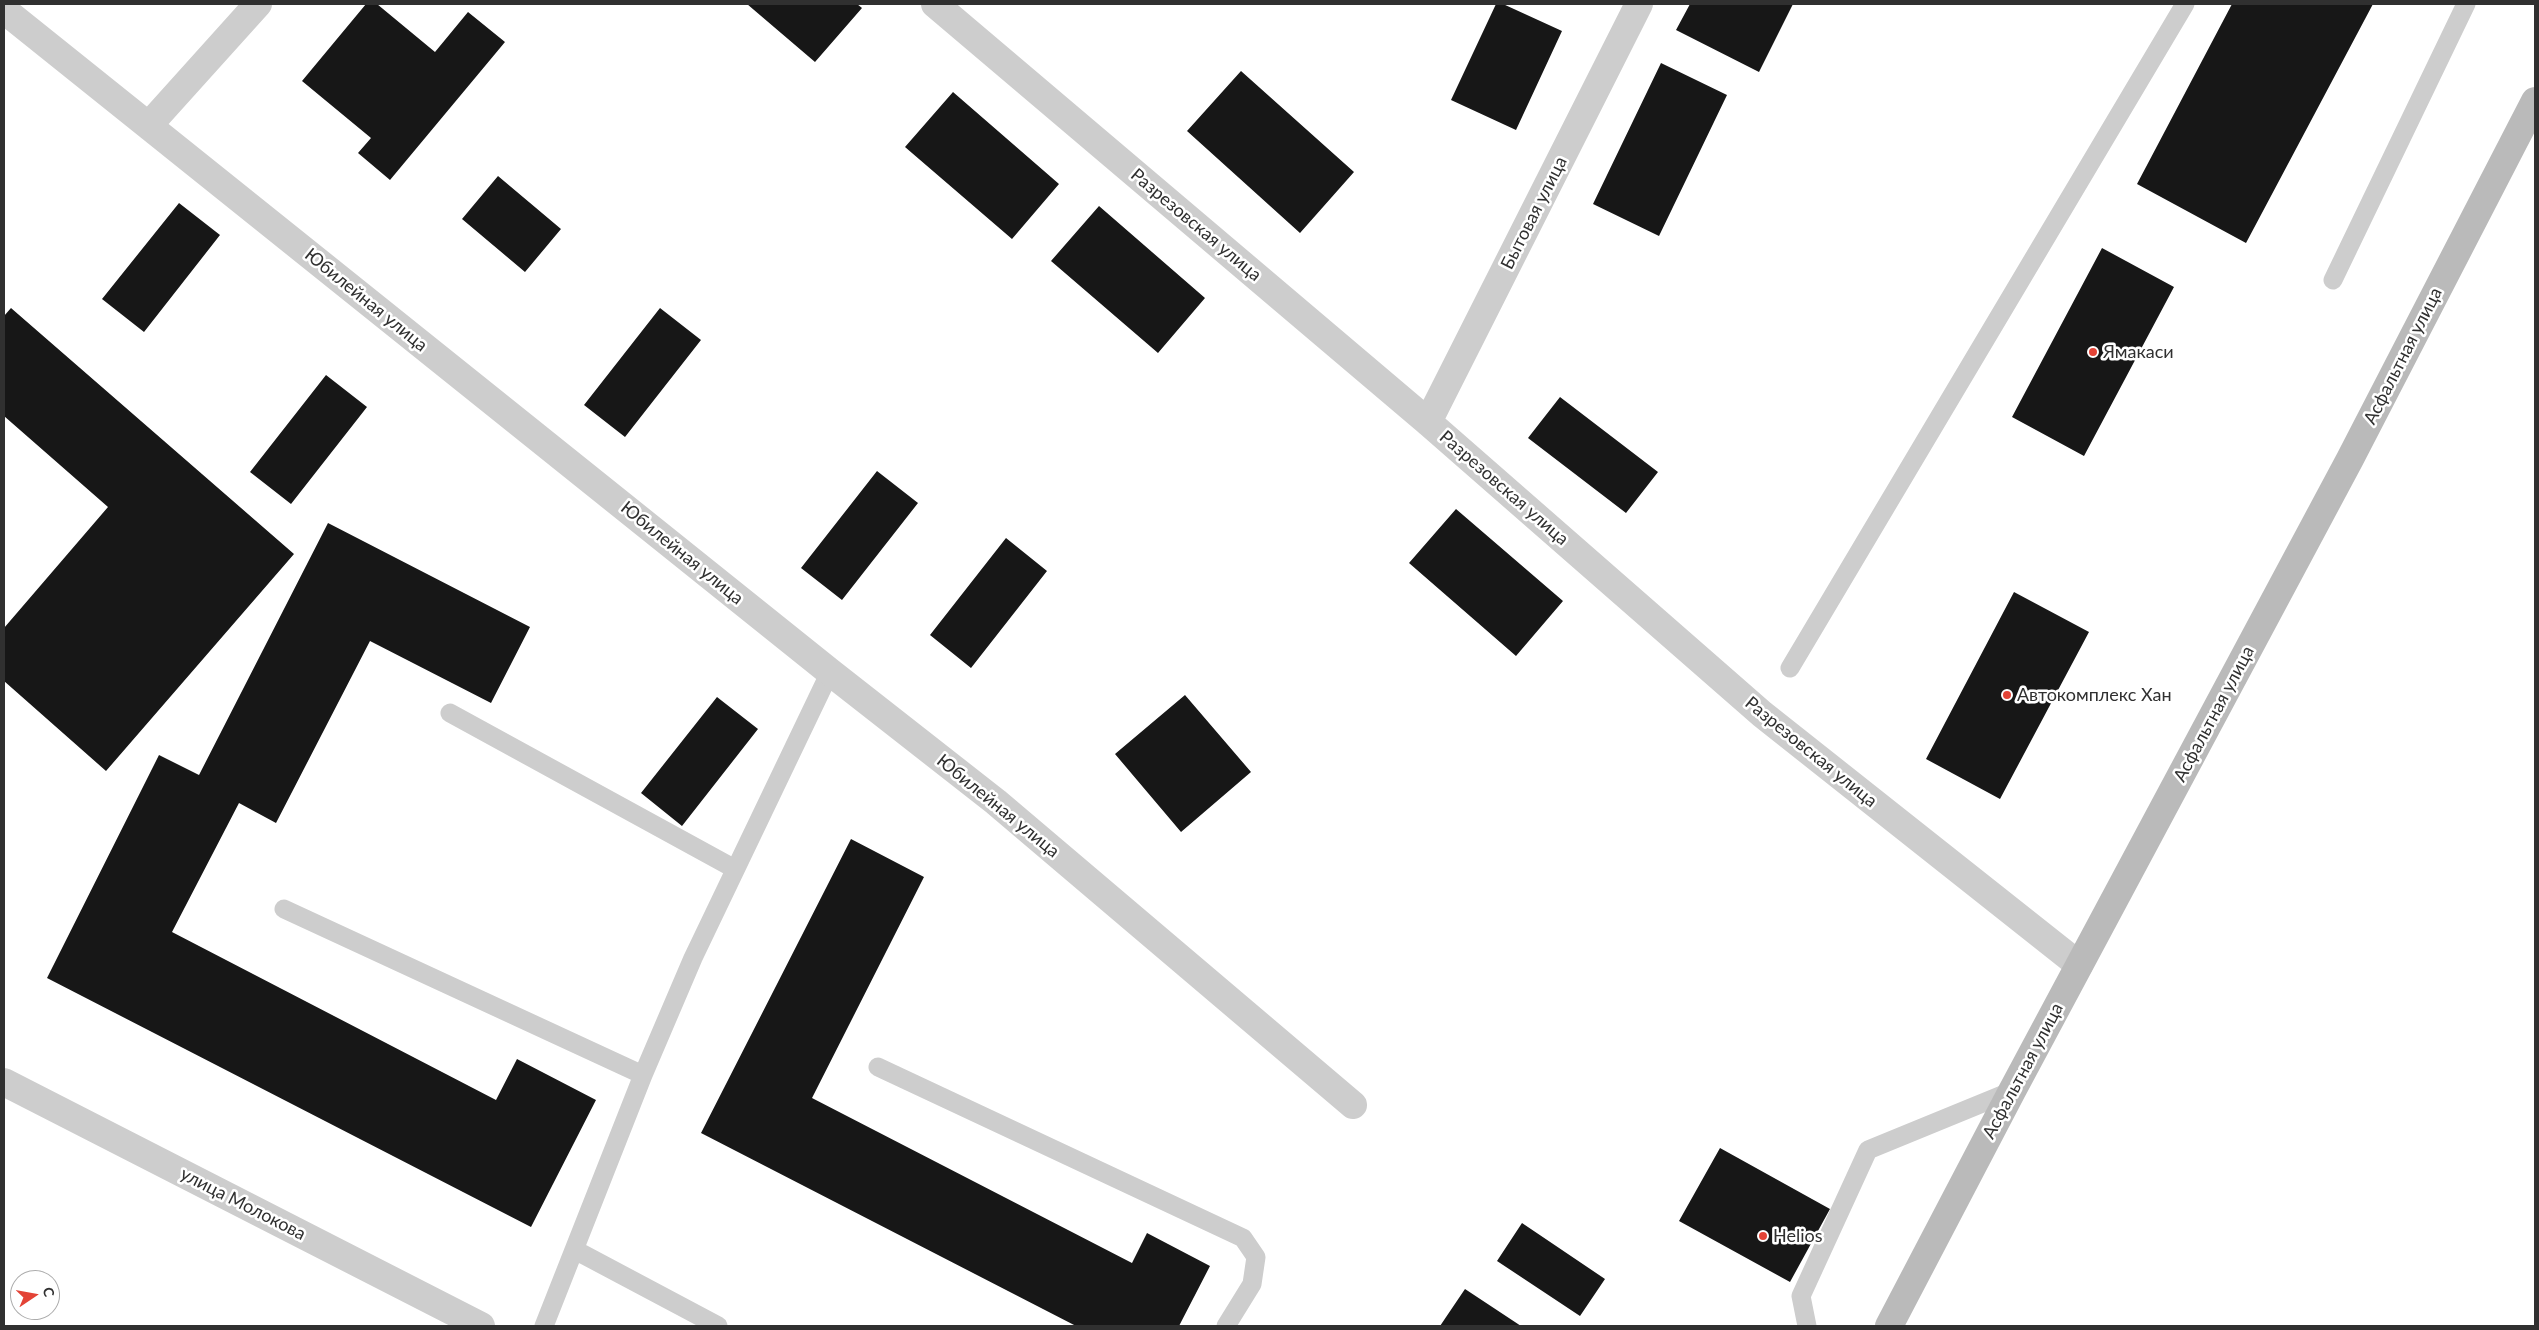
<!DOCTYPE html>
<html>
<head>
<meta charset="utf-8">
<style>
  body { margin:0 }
  #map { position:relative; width:2539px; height:1330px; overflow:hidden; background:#fff; font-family:Lato,sans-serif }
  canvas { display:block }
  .frame { position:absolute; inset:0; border:5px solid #303030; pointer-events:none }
  .north { position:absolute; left:10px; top:1270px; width:50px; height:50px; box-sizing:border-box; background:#fff; border:1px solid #acacac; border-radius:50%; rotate:78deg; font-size:14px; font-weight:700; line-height:20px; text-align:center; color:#303030 }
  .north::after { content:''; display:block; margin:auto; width:18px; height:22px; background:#e34336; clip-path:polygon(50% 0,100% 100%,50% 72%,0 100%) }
</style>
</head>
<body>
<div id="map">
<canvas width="2539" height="1330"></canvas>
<div class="frame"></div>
<div class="north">С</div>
</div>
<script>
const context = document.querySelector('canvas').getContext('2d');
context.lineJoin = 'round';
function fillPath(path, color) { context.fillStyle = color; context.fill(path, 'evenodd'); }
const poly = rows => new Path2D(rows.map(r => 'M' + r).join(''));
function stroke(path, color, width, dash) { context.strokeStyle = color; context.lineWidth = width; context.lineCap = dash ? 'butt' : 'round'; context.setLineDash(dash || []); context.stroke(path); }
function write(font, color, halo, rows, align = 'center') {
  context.font = font + ' Lato,sans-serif'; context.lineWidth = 5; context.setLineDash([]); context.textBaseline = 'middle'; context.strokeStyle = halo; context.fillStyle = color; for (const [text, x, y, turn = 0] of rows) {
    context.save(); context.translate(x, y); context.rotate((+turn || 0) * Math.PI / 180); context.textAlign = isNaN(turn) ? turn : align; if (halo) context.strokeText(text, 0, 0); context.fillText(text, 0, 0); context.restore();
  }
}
fillPath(poly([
  [366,4,377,4,435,52,468,12,505,42,390,180,358,153,371,138,302,81],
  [747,4,857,4,862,8,815,62],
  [1496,4,1503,4,1562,31,1516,130,1451,100],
  [1690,4,1793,4,1759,72,1676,30],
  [2232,4,2373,4,2246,243,2137,184],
  [1661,63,1727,95,1659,236,1593,204],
  [1241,71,1354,172,1300,233,1187,131],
  [953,92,1059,184,1012,239,905,147],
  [498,176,561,229,525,272,462,219],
  [179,203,220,235,144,332,102,299],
  [1099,206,1205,298,1158,353,1051,261],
  [2102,248,2174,287,2084,456,2012,417],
  [11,308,294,554,106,771,4,681,4,628,108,507,4,416,4,316],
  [660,308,701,340,625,437,584,405],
  [326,375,367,407,291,504,250,472],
  [1560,397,1658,472,1626,513,1528,438],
  [877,471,918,503,842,600,801,568],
  [1456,509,1563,601,1516,656,1409,563],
  [328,523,530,627,491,703,370,641,276,823,239,803,172,932,496,1100,517,1059,596,1100,531,1227,47,978,159,755,199,775],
  [1006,538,1047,571,971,668,930,635],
  [2014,592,2089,632,2000,799,1926,759],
  [1185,695,1251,772,1181,832,1115,754],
  [717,697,758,729,682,826,641,793],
  [851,839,924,877,812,1098,1132,1263,1147,1233,1210,1266,1179,1326,1076,1326,701,1133],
  [1720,1148,1830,1209,1790,1282,1679,1221],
  [1522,1223,1605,1279,1580,1316,1497,1261],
  [1465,1289,1521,1326,1440,1326]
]), '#171717');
stroke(poly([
  [2333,280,2466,4],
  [1790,668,2185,4],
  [450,713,735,869],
  [284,909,643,1075],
  [878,1067,1243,1238,1256,1257,1252,1284,1226,1326],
  [575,1250,718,1326],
  [544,1326,643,1075,693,958,830,672],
  [1807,1326,1801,1296,1868,1150,2012,1091]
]), '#cdcdcd', 19);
stroke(poly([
  [935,4,1428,422,1762,714,2079,965],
  [4,10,830,672,996,802,1353,1105],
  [149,125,258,4],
  [1428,422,1639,4]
]), '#cdcdcd', 28);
stroke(poly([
  [4,1082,481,1326]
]), '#cdcdcd', 28);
stroke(poly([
  [1889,1326,2012,1091,2350,459,2535,101]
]), '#bababa', 28);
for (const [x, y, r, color] of [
  [2093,352,5,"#e34336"],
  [2007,695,5,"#e34336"],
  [1763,1236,5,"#e34336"]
]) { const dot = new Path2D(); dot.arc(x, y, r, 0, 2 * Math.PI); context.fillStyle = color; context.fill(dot); stroke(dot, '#fff', 2); }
write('18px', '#303030', '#fff', [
  ["Бытовая улица",1534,213,-63],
  ["Разрезовская улица",1196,225,40],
  ["Юбилейная улица",366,300,39],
  ["Асфальтная улица",2403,356,-63],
  ["Разрезовская улица",1504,488,41],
  ["Юбилейная улица",682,553,39],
  ["Асфальтная улица",2214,714,-62],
  ["Разрезовская улица",1811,752,39],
  ["Юбилейная улица",998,806,39],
  ["Асфальтная улица",2023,1071,-62],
  ["улица Молокова",243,1204,27]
]);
write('18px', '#303030', '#fff', [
  ["Ямакаси",2103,352],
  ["Автокомплекс Хан",2017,695],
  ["Helios",1773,1236]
], 'left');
</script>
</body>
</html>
